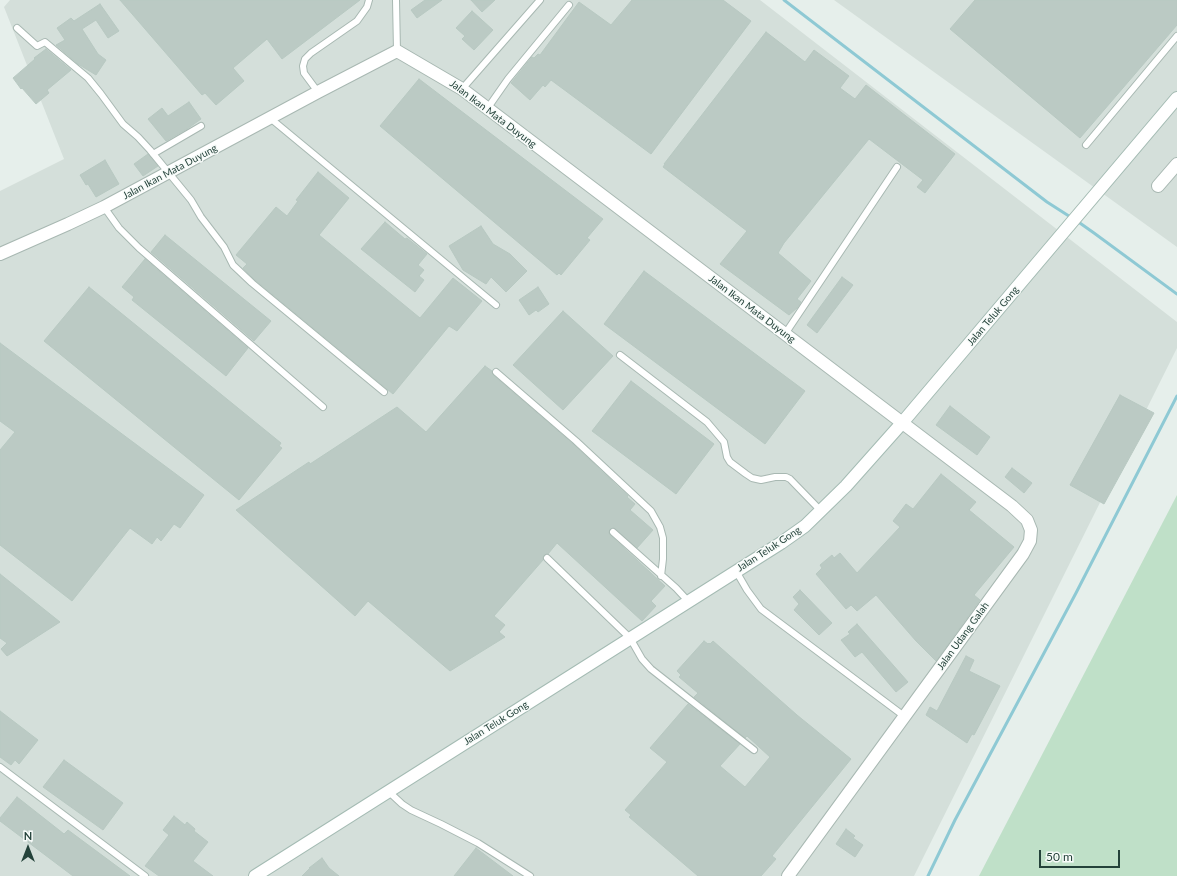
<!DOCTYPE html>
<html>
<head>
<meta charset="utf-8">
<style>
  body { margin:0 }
  #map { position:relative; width:1177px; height:876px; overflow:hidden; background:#e6efeb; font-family:Lato,sans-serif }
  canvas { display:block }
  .north { position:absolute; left:8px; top:828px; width:40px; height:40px; -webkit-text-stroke:3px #f7fbf9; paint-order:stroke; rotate:0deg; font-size:11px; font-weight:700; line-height:16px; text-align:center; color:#24423a }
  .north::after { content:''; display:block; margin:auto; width:14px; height:18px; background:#24423a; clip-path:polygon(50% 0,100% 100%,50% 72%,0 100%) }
  .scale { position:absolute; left:1039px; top:850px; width:81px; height:18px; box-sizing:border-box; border:2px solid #24423a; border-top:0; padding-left:5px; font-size:12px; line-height:14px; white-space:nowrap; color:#24423a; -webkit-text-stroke:3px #f7fbf9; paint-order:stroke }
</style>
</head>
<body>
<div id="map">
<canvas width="1177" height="876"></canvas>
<div class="north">N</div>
<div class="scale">50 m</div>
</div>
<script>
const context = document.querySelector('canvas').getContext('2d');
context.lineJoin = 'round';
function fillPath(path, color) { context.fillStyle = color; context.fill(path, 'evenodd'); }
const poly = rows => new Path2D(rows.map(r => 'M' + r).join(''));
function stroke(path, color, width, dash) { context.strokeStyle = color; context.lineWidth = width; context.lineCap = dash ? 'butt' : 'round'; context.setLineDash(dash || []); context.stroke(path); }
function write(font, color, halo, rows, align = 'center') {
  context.font = font + ' Lato,sans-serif'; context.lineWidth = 3; context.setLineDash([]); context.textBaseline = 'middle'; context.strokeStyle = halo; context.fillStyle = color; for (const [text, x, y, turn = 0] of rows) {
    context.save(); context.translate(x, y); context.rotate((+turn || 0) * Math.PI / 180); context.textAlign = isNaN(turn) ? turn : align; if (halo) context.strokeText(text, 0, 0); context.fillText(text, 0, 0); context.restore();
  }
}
fillPath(poly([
  [10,0,760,0,1177,322,1177,348,914,876,0,876,0,191,64,159,4,7],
  [834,0,1177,0,1177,247]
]), '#d4dfda');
fillPath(poly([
  [1177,495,1177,876,979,876]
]), '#bfe0c8');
stroke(poly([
  [784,0,1047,202,1072,218],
  [1077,221,1094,233,1177,294],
  [928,876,955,820,1076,593,1177,396]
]), '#8ec9d4', 3);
const building = poly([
  [120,0,360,0,282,59,267,39,233,68,244,81,216,105,205,93,202,95,120,0],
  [425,0,442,0,417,18,411,10,425,0],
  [471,0,495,0,482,12,471,0],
  [632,0,723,0,751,21,651,154,551,80,545,87,543,85,530,100,511,83,532,57,534,58,538,54,540,55,579,2,611,25,632,0],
  [975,0,1177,0,1177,25,1080,138,950,29,975,0],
  [100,4,119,31,108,38,96,20,82,29,98,54,106,60,96,75,78,64,56,45,65,40,57,28,71,18,74,21,100,4],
  [472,11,493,30,474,50,462,39,465,36,456,28,472,11],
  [766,32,805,62,814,50,849,76,840,88,855,99,866,85,955,154,925,193,917,187,923,180,869,139,784,243,778,253,811,281,797,299,801,302,797,308,789,315,720,264,747,231,663,167,665,164,664,164,766,32],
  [46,49,71,70,47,90,49,93,36,104,22,88,21,89,13,78,35,59,34,58,46,49],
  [419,79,603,219,587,238,590,240,561,275,559,273,557,275,380,126,419,79],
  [189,102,201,119,187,129,166,141,148,119,162,108,168,116,189,102],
  [148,154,158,166,143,176,134,164,148,154],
  [105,160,119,184,96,197,88,184,86,185,80,175,105,160],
  [318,172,349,198,319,235,420,318,453,278,482,301,457,331,449,326,393,394,255,280,243,268,247,264,236,255,276,207,287,216,298,201,296,200,318,172],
  [385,222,405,239,407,238,427,254,418,265,424,270,419,276,424,280,415,292,361,249,385,222],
  [481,226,493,244,510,254,527,271,506,292,491,277,486,284,463,270,449,246,481,226],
  [165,235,271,321,254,341,151,252,165,235],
  [145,259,248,348,226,376,132,300,134,297,122,287,145,259],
  [644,271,805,391,765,444,604,324,644,271],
  [842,277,853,285,817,333,807,325,842,277],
  [89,287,281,443,279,446,282,448,239,500,44,341,89,287],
  [538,287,549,304,538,312,536,310,529,315,519,300,538,287],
  [563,311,613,356,563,410,513,365,563,311],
  [0,343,204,495,180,528,174,524,161,541,157,537,152,544,130,528,72,601,0,545,0,450,15,432,0,421,0,343],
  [485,366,492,371,493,375,573,444,628,496,627,497,635,504,630,510,653,530,637,548,614,528,610,529,609,534,665,586,651,601,656,606,642,621,557,543,548,554,544,555,543,560,494,616,505,625,499,632,505,637,450,671,368,601,355,616,236,510,309,462,310,464,397,407,426,432,485,366],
  [631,381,714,444,676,494,592,431,631,381],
  [1120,395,1154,413,1104,504,1070,485,1120,395],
  [950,406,990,437,977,455,936,425,950,406],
  [1012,468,1032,483,1024,493,1005,477,1012,468],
  [941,474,976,502,969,510,1014,547,974,595,980,600,936,661,916,641,876,595,857,611,851,605,846,609,816,574,822,568,820,565,832,555,834,558,840,553,857,573,900,527,893,521,906,504,913,509,941,474],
  [0,574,60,622,7,656,1,649,7,643,0,638,0,574],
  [800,590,832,623,819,635,794,610,799,604,793,597,800,590],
  [857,624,908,682,896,692,862,652,855,657,841,640,850,634,848,632,857,624],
  [704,641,708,644,709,643,710,644,713,641,797,715,851,759,772,856,776,859,761,876,698,876,629,817,631,815,625,810,667,762,650,748,688,704,740,744,720,766,745,787,770,757,747,736,745,738,694,697,698,693,679,677,681,675,677,671,704,641],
  [966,656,974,660,969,671,1000,686,974,735,972,734,967,743,926,715,930,707,937,711,966,656],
  [0,711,38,740,19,764,15,760,11,765,0,757,0,711],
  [64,760,123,803,103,830,43,787,64,760],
  [17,797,64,834,68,830,130,876,73,876,0,821,0,818,17,797],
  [174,816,185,825,187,822,195,829,194,831,208,842,193,861,213,876,159,876,145,866,169,835,163,830,174,816],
  [846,829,855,836,853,838,863,845,855,857,836,844,846,829],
  [476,848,513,876,454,876,476,848],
  [322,858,329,868,339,876,302,876,310,868,309,868,322,858]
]);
fillPath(building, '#bbcac4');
stroke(building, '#b8c9c2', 1);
const lane = poly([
  [396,0,397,51],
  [17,28,37,46,45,42,88,78,101,94,123,124,138,137,150,150,191,200,201,217,224,247,233,265,252,283,384,392],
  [462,89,540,0],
  [318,92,304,73,303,66,305,59,311,53,357,21,367,7,369,0],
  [487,109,508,79,569,5],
  [270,118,496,305],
  [1086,145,1177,36],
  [153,154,201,126],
  [104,207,119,228,139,248,323,407],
  [785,334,897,167],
  [620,355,707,422,724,442,727,457,730,462,746,474,752,478,761,480,775,477,786,477,790,479,821,511],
  [496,372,576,441,651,511,660,527,663,538,663,559,661,576],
  [613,532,676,588,688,601],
  [547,558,630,638,642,659,651,669,754,750],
  [736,571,747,590,761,609,904,716],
  [0,767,145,876],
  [388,791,402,804,411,810,441,824,478,843,530,876]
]);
const street = poly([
  [1158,186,1177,164],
  [0,254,68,224,104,207,318,92,397,51,462,89,1012,506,1027,520,1031,530,1030,541,1023,554,788,876]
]);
const secondary = poly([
  [255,876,781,543,805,526,846,486,902,423,1177,98]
]);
stroke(lane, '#a8b8b2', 8);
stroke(street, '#a8b8b2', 14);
stroke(secondary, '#a4bbb3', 14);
stroke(lane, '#fff', 6);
stroke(street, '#fff', 12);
stroke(secondary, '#fff', 12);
write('10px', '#24423a', '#f7fbf9', [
  ["Jalan Ikan Mata Duyung",493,114,37],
  ["Jalan Ikan Mata Duyung",170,172,-28],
  ["Jalan Ikan Mata Duyung",752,309,37],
  ["Jalan Teluk Gong",993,316,-50],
  ["Jalan Teluk Gong",769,549,-33],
  ["Jalan Udang Galah",963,636,-54],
  ["Jalan Teluk Gong",496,723,-32]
]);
</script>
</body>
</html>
